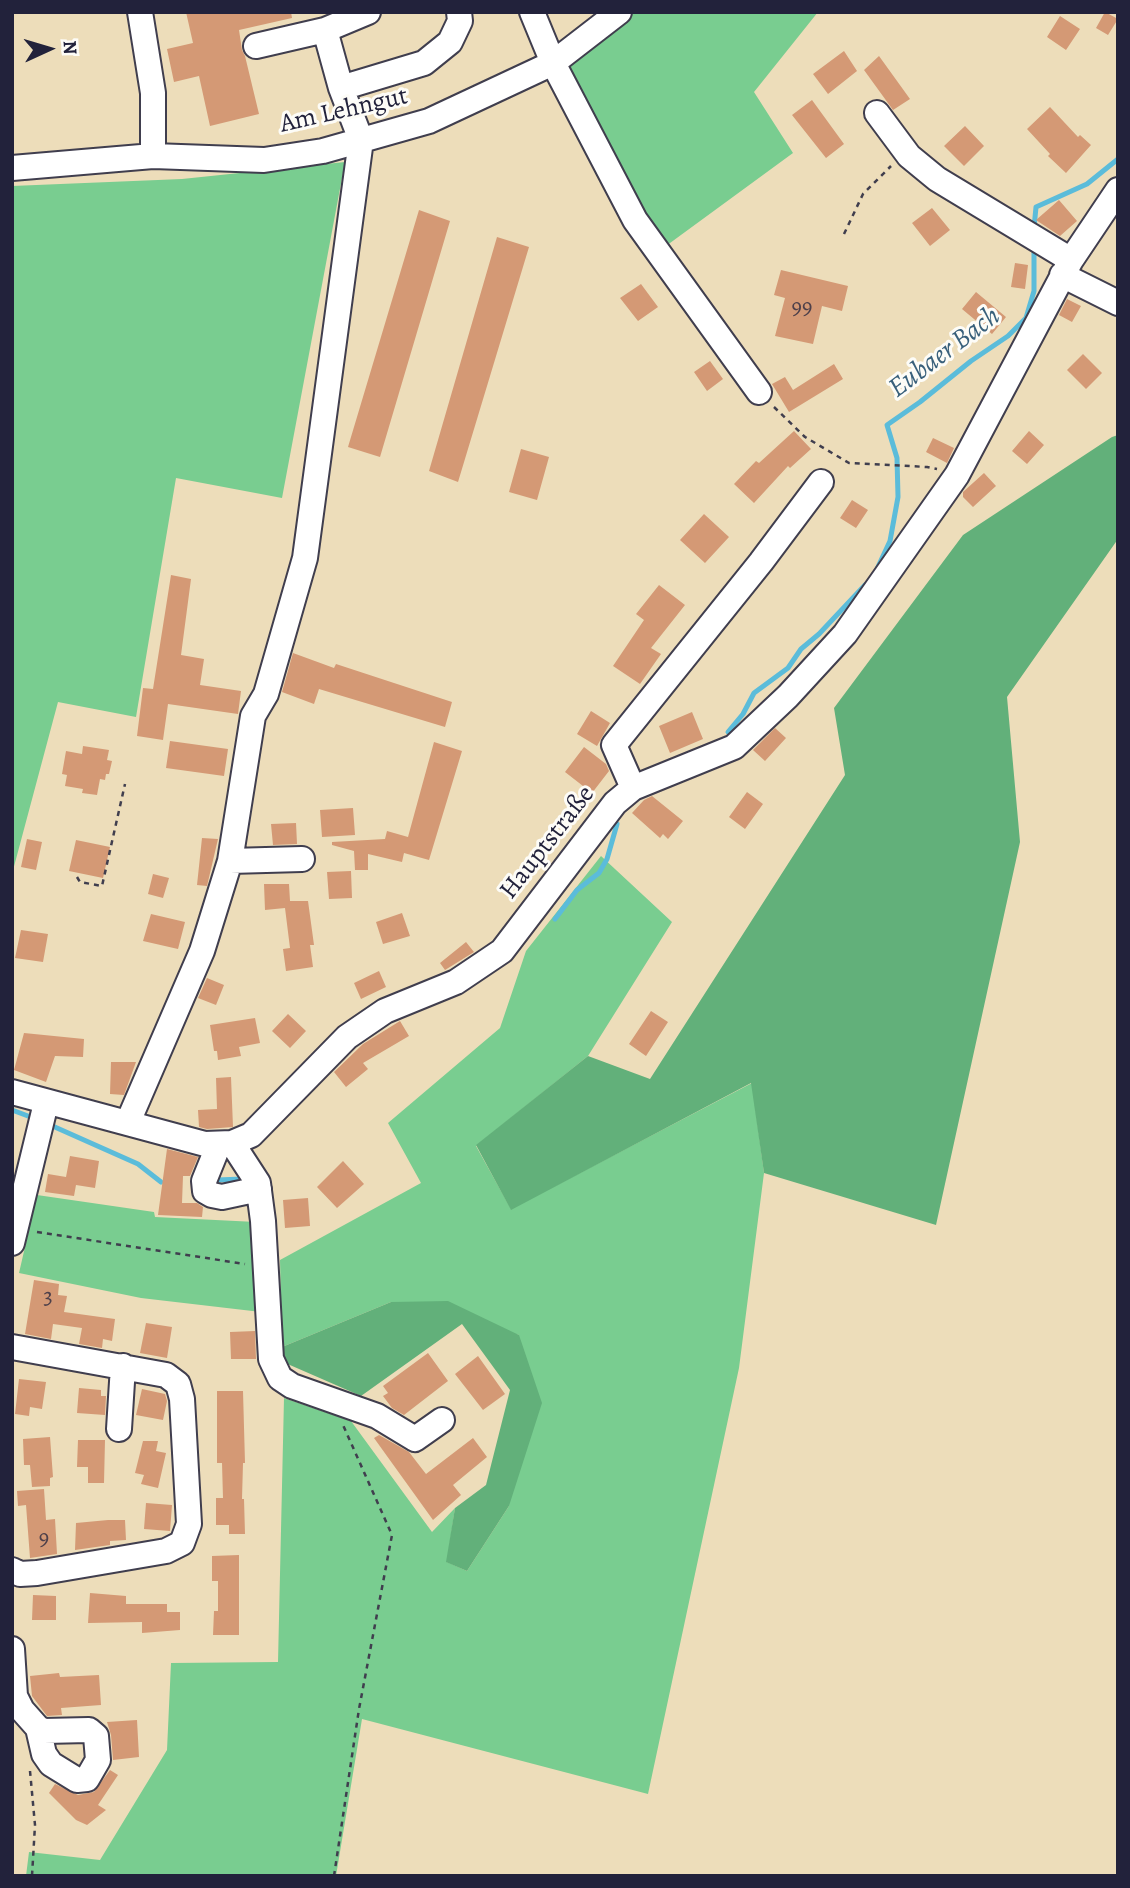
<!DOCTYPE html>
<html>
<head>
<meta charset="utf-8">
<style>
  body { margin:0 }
  #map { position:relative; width:1130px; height:1888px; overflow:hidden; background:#edddba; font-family:Alegreya,serif }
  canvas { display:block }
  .frame { position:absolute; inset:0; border:14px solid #22223b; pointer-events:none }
  .north { position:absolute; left:14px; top:14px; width:70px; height:70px; -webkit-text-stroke:5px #fdfcf7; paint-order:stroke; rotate:86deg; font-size:19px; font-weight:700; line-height:28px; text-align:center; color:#22223b }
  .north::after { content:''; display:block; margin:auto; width:24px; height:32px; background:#22223b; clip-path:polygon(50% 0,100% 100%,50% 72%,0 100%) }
</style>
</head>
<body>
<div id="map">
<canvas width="1130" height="1888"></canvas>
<div class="frame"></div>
<div class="north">N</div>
</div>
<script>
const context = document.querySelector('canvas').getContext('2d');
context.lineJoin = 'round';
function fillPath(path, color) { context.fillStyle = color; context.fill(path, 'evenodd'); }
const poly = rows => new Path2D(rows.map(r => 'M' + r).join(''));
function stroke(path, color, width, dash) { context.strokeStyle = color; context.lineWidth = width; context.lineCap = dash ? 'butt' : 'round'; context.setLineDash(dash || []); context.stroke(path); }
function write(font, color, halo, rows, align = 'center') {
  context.font = font + ' Alegreya,serif'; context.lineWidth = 6; context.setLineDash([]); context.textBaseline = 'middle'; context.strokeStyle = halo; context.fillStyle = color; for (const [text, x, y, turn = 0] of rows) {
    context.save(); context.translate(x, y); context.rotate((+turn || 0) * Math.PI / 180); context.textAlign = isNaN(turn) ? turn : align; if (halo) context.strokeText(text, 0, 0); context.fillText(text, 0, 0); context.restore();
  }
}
fillPath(poly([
  [630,12,818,12,754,92,793,153,655,254,551,76],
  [345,162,282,498,176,478,136,717,58,702,12,874,12,186,182,179],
  [601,856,672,922,588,1056,476,1146,511,1209,752,1083,764,1173,739,1368,648,1794,362,1719,336,1876,26,1876,29,1852,100,1860,167,1750,171,1663,278,1662,284,1398,351,1421,432,1532,455,1508,447,1562,467,1571,509,1506,519,1335,391,1302,282,1347,280,1260,421,1183,388,1123,500,1028,526,951],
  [37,1195,154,1212,155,1217,256,1222,261,1312,141,1298,19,1273]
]), '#79cd90');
fillPath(poly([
  [1118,435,1118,539,1007,697,1020,842,936,1225,764,1173,751,1083,511,1210,476,1145,588,1056,650,1079,845,775,834,708,963,535,1112,437],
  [448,1301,519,1335,542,1403,509,1506,467,1571,446,1562,455,1508,486,1485,510,1390,462,1324,361,1396,283,1362,282,1347,391,1302]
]), '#62b07a');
stroke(poly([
  [1034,228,1036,207,1087,184,1118,159],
  [877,569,890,541,898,497,897,458,887,425,920,402,971,361,1008,336,1026,318,1034,291,1034,244],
  [728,732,743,714,754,693,788,668,801,649,819,634,865,585],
  [555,919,577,890,599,873,607,859,617,824],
  [12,1110,36,1119],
  [48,1124,138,1164,161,1182],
  [217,1180,243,1179]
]), '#5bbcda', 5);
fillPath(poly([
  [186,12,291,12,292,18,239,30,242,50,245,56,259,114,210,126,199,76,174,82,167,49,193,43],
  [1105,12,1118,19,1108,35,1096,28],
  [1060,16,1080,29,1066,50,1047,37],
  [844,51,857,71,828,94,813,74],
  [879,56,910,99,893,110,864,70],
  [812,100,844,144,826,158,792,115],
  [1050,107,1078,137,1080,135,1091,145,1066,173,1048,156,1050,154,1027,129],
  [965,126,984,146,964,166,944,146],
  [1059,200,1077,221,1060,236,1036,220],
  [932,208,950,230,930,246,912,223],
  [419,210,450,221,380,457,348,447],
  [497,237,529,247,458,482,429,471],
  [1015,263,1028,265,1025,289,1011,287],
  [781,270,848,286,842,311,822,306,813,344,775,336,785,298,774,295],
  [641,284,658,307,638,321,620,298],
  [976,292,1006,317,992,334,962,309],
  [1067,299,1081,306,1072,322,1059,315],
  [1083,354,1102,373,1086,389,1067,370],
  [710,361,723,379,707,391,694,372],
  [834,364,843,379,789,412,772,384,785,377,793,390],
  [794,431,811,449,790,468,788,466,754,503,734,484,756,461,759,463],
  [1029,431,1044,445,1027,464,1012,451],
  [933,438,954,448,947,463,926,452],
  [521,449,549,457,537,500,509,492],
  [984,473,996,486,973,507,963,497,963,492],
  [852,500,868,510,856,528,840,518],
  [704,514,729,537,705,563,680,540],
  [171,575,191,579,181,655,204,659,200,685,241,691,238,714,168,704,163,740,137,736,143,688,153,689],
  [659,585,685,605,651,648,661,654,640,684,613,666,644,620,636,614],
  [293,653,334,668,336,664,452,702,445,727,319,689,314,704,282,692],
  [591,711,610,723,597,746,577,734],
  [692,712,703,739,670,753,659,726],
  [775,728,786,738,765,761,753,750],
  [170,741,228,749,224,776,166,768],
  [434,742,462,751,429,860,404,853,402,862,368,854,368,870,355,870,354,851,332,845,332,842,385,839,387,831,408,837],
  [83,746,109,750,107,760,112,761,109,774,106,774,105,780,100,779,97,795,82,793,83,789,65,786,67,775,62,774,66,751,82,754],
  [584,747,606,764,609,771,592,793,565,772],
  [747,792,763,804,745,829,729,817],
  [652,796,683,821,668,839,663,834,660,838,632,813,644,800],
  [353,808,355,835,322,837,320,810],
  [296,823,297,844,273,845,271,824],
  [202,838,218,839,207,886,197,885],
  [27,839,42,842,36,870,21,867],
  [76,840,110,847,103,878,69,871],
  [351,871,352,898,329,899,327,872],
  [153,874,169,878,163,898,148,894],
  [264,884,289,884,290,901,308,901,314,945,310,945,313,967,286,971,283,949,290,948,285,908,265,910],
  [402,913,410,936,383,944,376,922],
  [151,914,185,922,178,949,143,941],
  [21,930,48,934,43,962,15,958],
  [466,942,474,952,445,970,440,963],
  [379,971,386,987,361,999,354,983],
  [207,978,224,985,216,1005,198,998],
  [651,1011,668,1022,646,1056,629,1044],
  [288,1014,306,1031,290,1048,272,1031],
  [255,1018,260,1043,239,1047,241,1056,218,1060,217,1051,214,1051,210,1025],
  [400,1021,409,1036,363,1063,368,1069,346,1087,334,1072,363,1044],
  [24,1033,84,1039,83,1057,55,1056,46,1082,14,1070],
  [111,1062,136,1062,124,1095,110,1094],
  [231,1077,233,1127,207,1129,199,1127,198,1110,217,1109,216,1078],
  [167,1149,198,1157,190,1176,183,1176,182,1203,197,1203,203,1207,202,1217,158,1215],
  [70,1156,99,1161,95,1188,76,1185,74,1196,45,1192,48,1174,66,1177],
  [343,1161,364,1184,337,1208,317,1187],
  [308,1198,310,1226,285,1228,283,1200],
  [34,1280,59,1284,58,1295,67,1296,64,1312,115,1319,112,1341,103,1339,102,1348,79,1344,82,1328,53,1324,51,1339,25,1334],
  [146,1323,172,1327,167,1358,140,1353],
  [255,1331,256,1359,231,1359,230,1332],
  [428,1353,448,1381,404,1415,392,1408,383,1396,388,1393,383,1386],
  [478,1356,505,1394,483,1410,455,1374],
  [19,1379,46,1382,42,1409,30,1407,29,1416,15,1414],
  [79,1388,101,1390,101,1396,106,1396,105,1415,77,1413],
  [142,1389,165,1394,167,1401,163,1420,136,1415],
  [217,1391,243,1391,245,1463,243,1463,242,1499,244,1499,245,1534,229,1534,229,1525,216,1525,216,1498,223,1498,222,1463,217,1463],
  [379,1435,409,1452,426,1474,473,1438,487,1457,453,1485,461,1495,433,1520,374,1438],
  [50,1437,53,1477,50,1478,50,1486,32,1487,30,1465,24,1465,23,1439],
  [78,1440,105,1440,104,1483,88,1483,88,1467,77,1467],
  [143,1441,158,1441,156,1451,166,1453,158,1488,141,1484,144,1475,135,1473],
  [44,1489,46,1520,55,1519,57,1554,30,1558,26,1505,18,1506,17,1491],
  [146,1503,172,1505,170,1531,144,1529],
  [108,1520,125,1520,126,1540,110,1541,110,1545,75,1550,76,1523],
  [239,1555,239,1635,213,1635,214,1611,218,1611,218,1581,212,1581,212,1556],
  [90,1593,126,1596,126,1604,167,1604,167,1612,180,1612,180,1630,142,1633,142,1622,88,1623],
  [33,1595,56,1596,56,1620,32,1620],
  [59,1673,60,1677,99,1675,101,1705,61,1708,62,1715,47,1716,32,1696,30,1676],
  [137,1720,139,1757,113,1760,111,1735,107,1722],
  [110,1770,118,1775,98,1805,106,1810,87,1825,76,1820,49,1793,55,1784,78,1795,94,1792]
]), '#d49975');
const minor = poly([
  [140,12,153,93,153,156],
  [532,12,553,63,635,220,759,392],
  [325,30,368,12],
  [256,46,325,30,341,88],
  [877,113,909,156,937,179,1071,260],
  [12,168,153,156,264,160,323,151,429,121,553,63,619,12],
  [1062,275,1118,303],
  [633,788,614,745,761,562,821,482],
  [230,861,253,716,266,694,305,558,361,140,341,88,424,63,450,42,460,21,459,12],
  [12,1092,205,1144,232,1143,251,1135,347,1037,385,1011,456,982,502,951,615,803,633,788,734,747,788,696,845,634,957,475,1071,260,1118,190],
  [128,1122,202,951,230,861,302,859],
  [232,1143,258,1183,263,1221,271,1359,280,1378,292,1386,377,1416,415,1439,442,1420],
  [219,1144,204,1181,205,1191,212,1195,222,1197,259,1189],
  [12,1243,46,1103],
  [12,1347,166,1375,178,1384,182,1399,189,1524,182,1543,166,1551,37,1573,20,1574,12,1570],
  [119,1429,123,1366],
  [12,1649,15,1696,22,1710,38,1728,44,1754,51,1764,77,1780,87,1779,98,1760,96,1736,89,1730,44,1731,38,1728]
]);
stroke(minor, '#403e4e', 28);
stroke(poly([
  [844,234,863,194,891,166],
  [774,407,805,437,849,463,927,467,937,469],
  [77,877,80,882,102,886,125,784],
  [37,1232,245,1264],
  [30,1771,35,1825,32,1876],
  [334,1876,359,1709,392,1535,343,1425]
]), '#403e4e', 2.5, [5, 5]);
stroke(minor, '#fff', 24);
write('23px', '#4e404a', null, [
  ["99",802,308],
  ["3",48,1298],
  ["9",44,1539]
]);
write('26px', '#22223b', '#fdfcf7', [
  ["Am Lehngut",344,111,-13],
  ["Hauptstraße",548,843,-52]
]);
write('italic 28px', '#39607b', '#fdfcf7', [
  ["Eubaer Bach",945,353,-37]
]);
</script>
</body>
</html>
